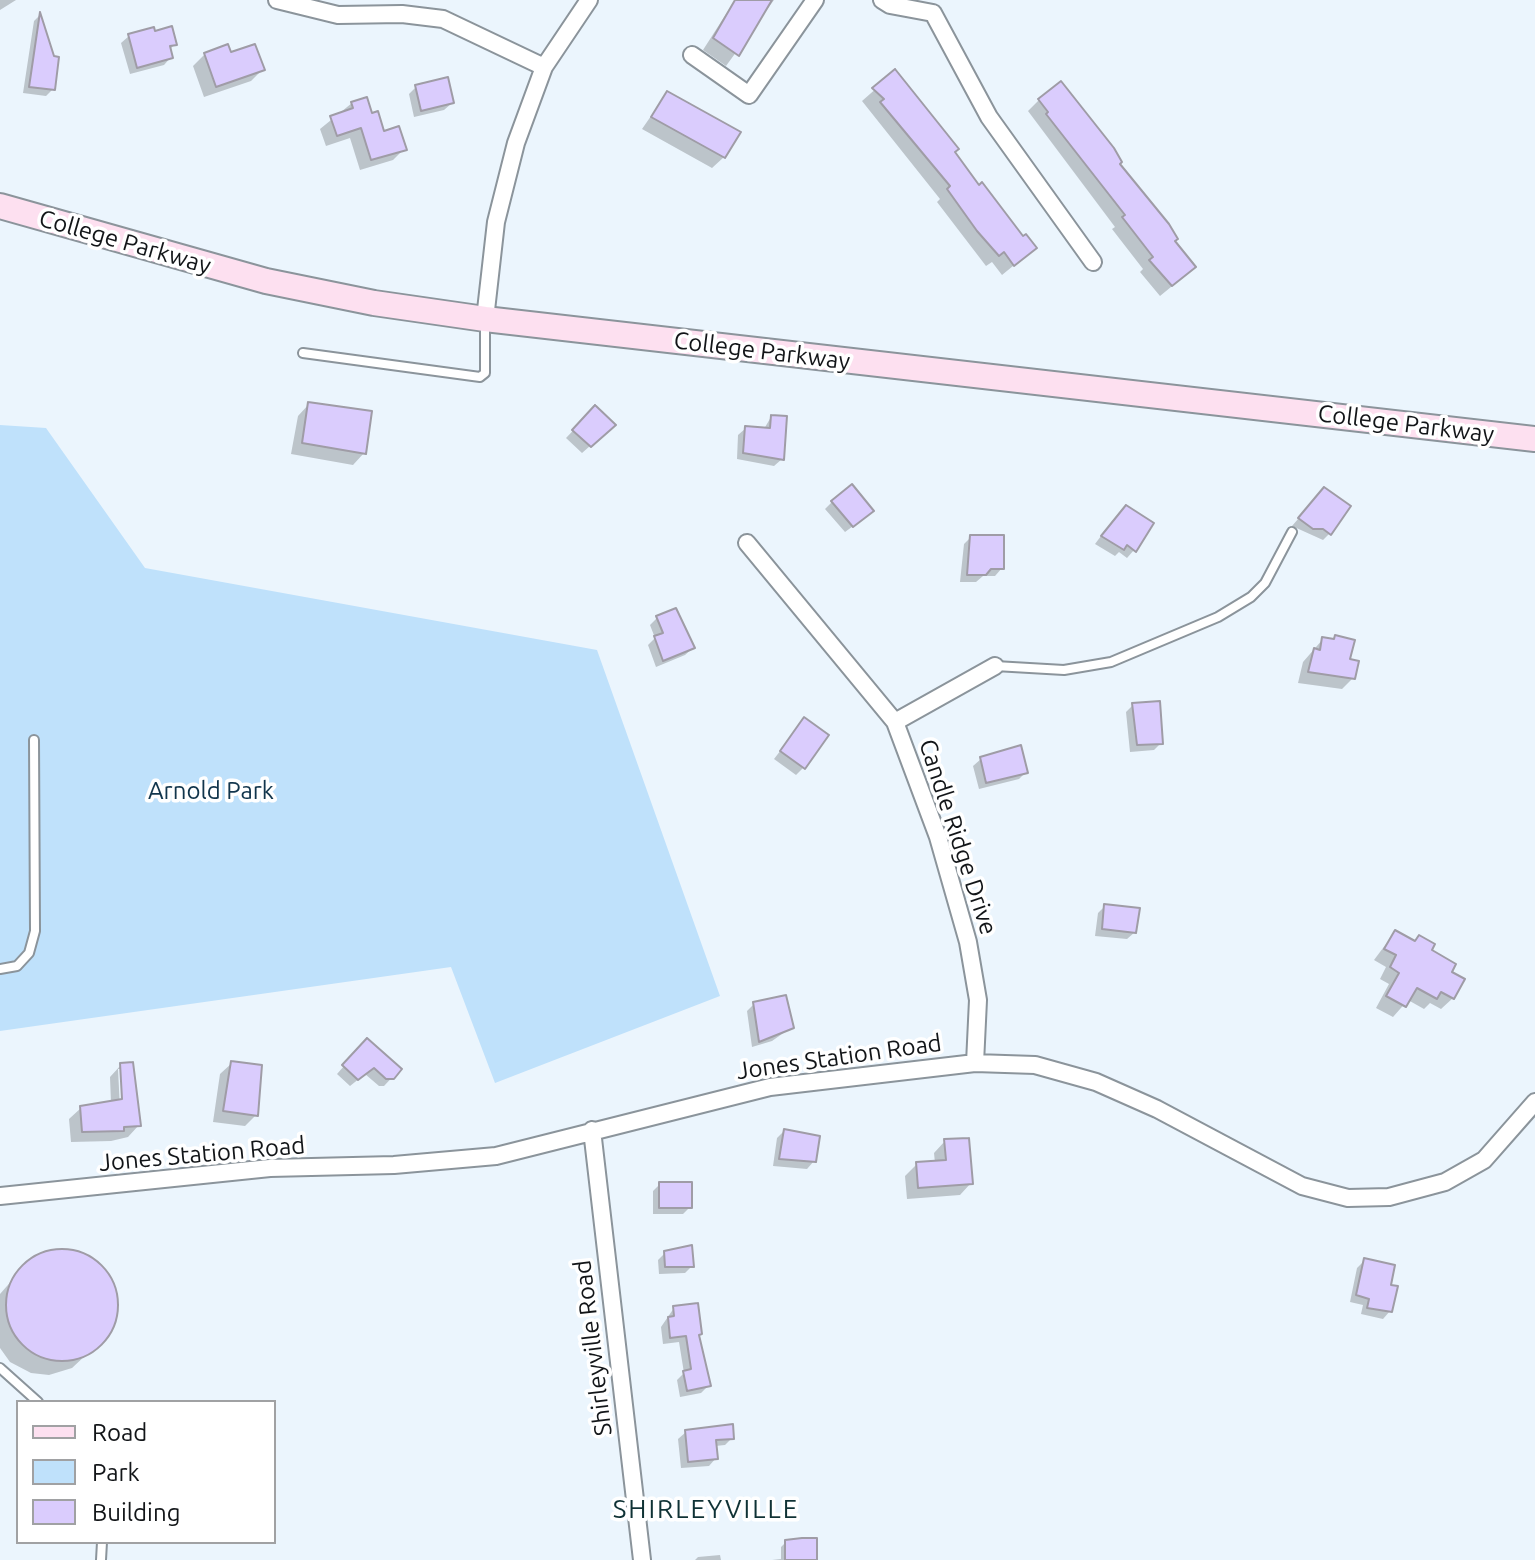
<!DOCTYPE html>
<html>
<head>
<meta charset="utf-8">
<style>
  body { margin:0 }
  #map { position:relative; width:1535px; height:1560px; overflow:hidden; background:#ebf5fd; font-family:Ubuntu,sans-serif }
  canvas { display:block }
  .legend { position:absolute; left:16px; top:1400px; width:260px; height:144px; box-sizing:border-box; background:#fff; border:2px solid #a0a1a3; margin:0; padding:10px 14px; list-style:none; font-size:24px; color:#121518 }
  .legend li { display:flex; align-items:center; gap:16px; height:40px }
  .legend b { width:40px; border:2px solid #a0a1a3 }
</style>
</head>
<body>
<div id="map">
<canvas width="1535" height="1560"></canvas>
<ul class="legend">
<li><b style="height:10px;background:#fde0f0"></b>Road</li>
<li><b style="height:22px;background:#bfe1fb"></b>Park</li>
<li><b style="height:22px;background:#daccfd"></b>Building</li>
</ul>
</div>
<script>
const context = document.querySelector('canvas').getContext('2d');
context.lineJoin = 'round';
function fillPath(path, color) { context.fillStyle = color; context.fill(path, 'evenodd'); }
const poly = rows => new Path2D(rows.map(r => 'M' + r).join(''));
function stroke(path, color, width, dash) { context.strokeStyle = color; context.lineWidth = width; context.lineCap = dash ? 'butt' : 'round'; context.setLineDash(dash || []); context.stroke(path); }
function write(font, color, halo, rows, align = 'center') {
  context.font = font + ' Ubuntu,sans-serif'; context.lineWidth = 7; context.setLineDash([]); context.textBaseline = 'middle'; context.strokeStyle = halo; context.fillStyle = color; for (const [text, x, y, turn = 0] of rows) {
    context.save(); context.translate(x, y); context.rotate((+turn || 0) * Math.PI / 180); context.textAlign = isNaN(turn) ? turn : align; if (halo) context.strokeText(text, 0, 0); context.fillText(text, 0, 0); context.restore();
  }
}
fillPath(poly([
  [0,425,46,428,145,568,597,650,720,996,495,1083,451,967,0,1031]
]), '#bfe1fb');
fillPath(poly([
  [0,0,16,0,0,10],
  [735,0,774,0,726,66,703,50],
  [39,16,52,58,53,89,46,96,23,93,34,21],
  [154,34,175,44,169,50,171,57,164,65,130,74,121,43,129,36],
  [205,54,229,55,262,70,251,81,204,97,193,66],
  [895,72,952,153,1023,239,1035,248,1002,275,992,262,986,266,937,202,940,199,862,101],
  [416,87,452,103,444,110,414,117,409,94],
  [667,93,724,157,712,168,642,129],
  [1039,100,1117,164,1173,241,1182,278,1160,296,1140,272,1143,269,1112,229,1115,227,1028,111],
  [352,103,371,116,383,133,404,149,393,160,360,170,350,138,326,146,320,129],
  [309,404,364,453,353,465,291,454,298,416],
  [588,415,614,425,582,453,566,438],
  [771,417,782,459,774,466,737,459,738,435,746,428,764,429],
  [1317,497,1330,533,1323,540,1292,526],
  [832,502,864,518,845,532,825,509],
  [1113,520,1134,550,1127,558,1119,552,1115,556,1095,544],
  [971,537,1002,568,995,576,983,576,976,582,960,582,964,544],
  [657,618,693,648,685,655,656,667,648,645,655,638,650,625],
  [1323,639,1348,661,1353,678,1342,689,1298,683,1303,662],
  [1133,705,1161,743,1154,750,1130,752,1126,712],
  [804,720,803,768,796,775,774,759],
  [981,759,1026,772,1019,779,979,789,973,766],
  [1105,906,1135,932,1127,939,1095,936,1098,913],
  [1395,932,1429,951,1449,973,1453,998,1441,1009,1430,1003,1424,1009,1408,1000,1393,1017,1376,1008,1389,984,1380,979,1386,967,1374,960],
  [754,1004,792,1027,772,1041,752,1047,747,1011],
  [367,1040,400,1069,384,1086,379,1086,365,1074,350,1086,337,1074],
  [232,1063,256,1115,245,1126,213,1122,220,1074],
  [121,1065,139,1125,128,1137,111,1141,71,1142,69,1119,81,1108,111,1103,110,1077],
  [118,1069,121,1069,124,1109,120,1109],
  [784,1131,814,1161,807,1169,773,1166,777,1138],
  [945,1141,971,1183,960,1195,907,1199,905,1176,917,1164,935,1163,934,1153],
  [660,1184,690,1207,683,1214,653,1214,653,1191],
  [59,1251,76,1253,98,1265,109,1278,116,1301,114,1319,102,1340,72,1368,49,1375,31,1373,10,1362,0,1348,0,1294,21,1270,41,1255],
  [665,1253,692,1266,685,1273,659,1274,658,1260],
  [1364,1261,1388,1287,1390,1311,1383,1319,1361,1314,1363,1305,1350,1302,1357,1268],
  [674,1308,697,1336,708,1386,701,1393,680,1397,677,1380,684,1373,679,1342,663,1344,661,1327],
  [686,1432,732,1438,725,1445,715,1446,716,1458,709,1466,681,1468,678,1439],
  [786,1542,815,1560,772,1560,781,1559,781,1547],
  [720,1555,721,1560,695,1560,698,1557]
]), '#0003');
const building = poly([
  [735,0,772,0,739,56,713,38,735,0],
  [40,12,54,56,59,57,55,90,29,87,40,12],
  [172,26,177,45,170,46,173,58,137,68,128,34,154,27,155,31,172,26],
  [228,44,231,52,255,44,265,70,216,87,204,53,228,44],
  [895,69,959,149,955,152,979,185,982,182,1023,236,1026,234,1037,248,1014,266,1004,252,999,256,977,231,947,189,950,186,880,102,884,99,872,88,895,69],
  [448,77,454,103,421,111,415,85,448,77],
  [1061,81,1114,148,1122,162,1120,164,1169,224,1178,239,1175,241,1196,267,1172,286,1149,260,1153,257,1122,217,1125,215,1046,114,1048,112,1038,99,1061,81],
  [667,91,741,132,725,158,651,117,667,91],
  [367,97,372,113,378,111,384,131,399,126,407,150,371,160,361,128,337,136,330,116,353,108,351,102,367,97],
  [308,402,372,411,366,454,302,443,308,402],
  [595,405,616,425,591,447,572,430,595,405],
  [771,415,787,416,784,460,743,453,745,426,770,428,771,415],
  [852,484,874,511,853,527,831,501,852,484],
  [1324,487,1351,506,1331,535,1323,529,1313,529,1298,518,1324,487],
  [1126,505,1154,523,1136,552,1127,545,1124,550,1101,536,1126,505],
  [970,535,1004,535,1004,569,991,569,986,575,967,575,970,535],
  [676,608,695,648,663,661,654,636,663,633,656,616,676,608],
  [1335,635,1355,640,1350,659,1359,661,1355,679,1308,672,1314,648,1320,650,1322,637,1334,639,1335,635],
  [1160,701,1163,744,1137,745,1132,703,1160,701],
  [804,717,829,735,805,769,780,751,804,717],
  [1021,745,1028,773,986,783,980,757,1021,745],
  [1104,904,1140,908,1136,933,1102,929,1104,904],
  [1395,930,1415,941,1419,935,1435,944,1432,950,1456,964,1452,972,1465,979,1454,999,1441,992,1437,999,1417,988,1406,1007,1386,996,1399,973,1390,967,1396,955,1384,949,1395,930],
  [786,995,794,1028,759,1042,753,1002,786,995],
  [367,1038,402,1069,394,1079,386,1079,374,1068,358,1080,342,1065,367,1038],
  [231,1061,262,1065,258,1116,223,1111,231,1061],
  [133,1062,141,1126,124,1127,124,1131,82,1132,80,1106,122,1099,120,1063,133,1062],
  [784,1129,820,1136,816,1162,779,1159,784,1129],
  [969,1138,973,1184,918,1188,916,1162,946,1160,944,1139,969,1138],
  [659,1182,692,1182,692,1208,659,1208,659,1182],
  [692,1245,694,1267,665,1267,664,1251,692,1245],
  '6 1305a56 56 0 1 1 112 0a56 56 0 1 1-112 0Z',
  [1364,1258,1395,1265,1391,1285,1398,1286,1392,1312,1367,1308,1369,1299,1356,1295,1364,1258],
  [698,1303,702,1334,699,1335,711,1386,687,1391,683,1371,691,1369,686,1336,670,1338,668,1317,674,1316,673,1306,698,1303],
  [733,1424,734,1439,716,1440,718,1459,688,1462,685,1430,733,1424],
  [802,1538,817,1538,817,1560,785,1560,785,1540,802,1538]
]);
fillPath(building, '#daccfd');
stroke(building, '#9f9ca6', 2);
const service = poly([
  [303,353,480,377,485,373,485,324],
  [995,666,1064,670,1111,662,1218,617,1251,597,1265,583,1292,532],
  [0,969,17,966,29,953,35,931,34,740],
  [0,1368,38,1402],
  [101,1560,102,1542]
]);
const minor = poly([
  [277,0,338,15,402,14,443,19,544,67],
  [882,0,890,5,933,13],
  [933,13,989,117,1093,262],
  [692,55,749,95,815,0],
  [485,319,496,222,516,143,544,67,589,0],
  [747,543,895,722,938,837,968,942,978,1000,975,1063],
  [895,722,995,666],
  [592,1130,642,1560],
  [0,1196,270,1168,394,1165,496,1156,770,1087,975,1063,1035,1065,1096,1082,1157,1109,1302,1186,1348,1198,1389,1197,1445,1182,1484,1160,1535,1102]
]);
const secondary = poly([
  [0,206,266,281,374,303,485,319,1535,439]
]);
stroke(service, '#8b949b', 12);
stroke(minor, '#8b949b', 20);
stroke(secondary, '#8b949b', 28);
stroke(service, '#fff', 8);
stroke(minor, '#fff', 16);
stroke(secondary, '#fde0f0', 24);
write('24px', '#121518', '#fff', [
  ["College Parkway",125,242,16],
  ["College Parkway",762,351,7],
  ["College Parkway",1406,424,7],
  ["Candle Ridge Drive",958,837,72],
  ["Jones Station Road",839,1057,-8],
  ["Jones Station Road",202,1154,-5],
  ["Shirleyville Road",593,1348,-97]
]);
write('24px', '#11354c', '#fff', [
  ["Arnold Park",211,791]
]);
context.letterSpacing = '2px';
write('26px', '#0f3235', '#fff', [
  ["SHIRLEYVILLE",706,1509]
]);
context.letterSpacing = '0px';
</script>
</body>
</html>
